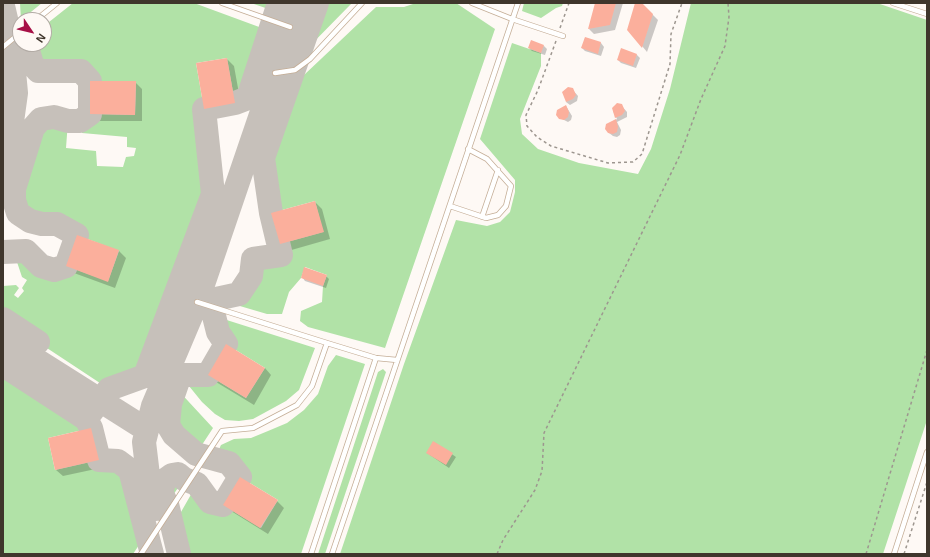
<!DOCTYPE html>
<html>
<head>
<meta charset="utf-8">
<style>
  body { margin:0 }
  #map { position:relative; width:930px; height:557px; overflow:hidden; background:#fef9f5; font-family:Arial,sans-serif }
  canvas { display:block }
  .frame { position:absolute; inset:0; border:4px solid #3f362c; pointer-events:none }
  .north { position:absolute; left:12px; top:12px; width:40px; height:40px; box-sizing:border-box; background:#fef9f5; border:1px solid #b2aba5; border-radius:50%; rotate:125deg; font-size:11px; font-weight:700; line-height:16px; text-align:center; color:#3f362c }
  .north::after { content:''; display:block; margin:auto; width:14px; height:18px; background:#a61046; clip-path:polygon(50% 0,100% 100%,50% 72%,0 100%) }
</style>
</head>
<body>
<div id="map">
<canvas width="930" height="557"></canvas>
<div class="frame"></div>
<div class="north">N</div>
</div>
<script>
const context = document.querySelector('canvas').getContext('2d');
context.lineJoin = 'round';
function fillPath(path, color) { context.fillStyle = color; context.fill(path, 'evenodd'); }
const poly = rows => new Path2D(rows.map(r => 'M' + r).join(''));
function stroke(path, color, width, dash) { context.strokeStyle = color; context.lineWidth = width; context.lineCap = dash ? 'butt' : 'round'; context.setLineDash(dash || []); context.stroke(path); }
fillPath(poly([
  [20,3,42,3,21,20],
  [73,3,194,3,270,31,248,98,235,103,227,58,196,63,204,109,213,194,145,376,109,389,3,319,3,286,16,285,19,288,14,295,18,298,24,291,22,288,27,280,22,277,14,253,26,251,41,266,54,270,66,266,108,281,119,251,77,235,57,224,42,224,30,221,18,213,14,200,14,189,28,141,33,128,41,119,54,117,68,121,66,148,96,151,97,166,123,167,126,157,134,156,136,148,127,147,127,137,82,133,80,121,90,114,135,115,136,82,90,81,81,71,38,71,32,64,27,48,28,44,44,44,44,26],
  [251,3,279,3,277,12],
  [317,3,352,3,299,57],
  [416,3,456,3,495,29,385,348,308,327,300,321,301,311,322,302,323,286,327,275,305,267,301,278,289,292,282,314,267,314,216,299,239,294,251,276,253,259,281,255,280,244,323,232,315,201,271,213,263,158,286,92,376,7,404,7],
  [524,3,563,3,562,6,556,8,541,18,522,11],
  [691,3,877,3,927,20,927,420,883,554,340,554,404,364,456,220,487,226,500,222,510,212,515,192,515,180,480,139,512,43,541,53,541,66,520,119,522,134,538,149,579,163,638,174,651,149,670,89],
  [214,316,315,348,299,390,286,401,253,419,239,421,225,420,215,414,202,402,180,375,208,375,246,398,265,368,226,344,218,332],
  [336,355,365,364,301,554,179,554,173,526,197,484,210,502,223,505,261,528,278,500,240,477,229,463,214,460,221,445,234,439,251,438,268,431,287,423,304,410,318,394,328,366],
  [3,365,86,419,91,428,48,438,55,470,99,460,118,461,130,470,147,533,133,554,3,554],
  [383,369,386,372,325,554,318,554,378,372],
  [176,388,213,428,196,454,174,435,168,425,170,404],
  [178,474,184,479,167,504,161,492,165,480,172,475]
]), '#b1e2a7');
fillPath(poly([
  [596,3,623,3,615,30,594,34,589,29],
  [636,3,641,3,658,20,647,52,628,29],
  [585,38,601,43,604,47,601,56,585,51,582,48],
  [544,46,547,49,545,55,532,51,529,48],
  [621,50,637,55,640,58,636,68,621,63,618,60],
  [227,59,234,66,242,110,212,115,205,108],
  [135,82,142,89,142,121,98,121,91,114],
  [572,89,578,96,577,101,570,105,566,102],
  [621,105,627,112,627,117,617,122,621,130,620,135,617,137,613,136,609,133,607,125,617,119,613,111,613,107],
  [566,106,572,116,571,120,568,122,558,117],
  [315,202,322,209,330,239,288,251,281,244,273,214],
  [78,237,119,251,126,258,115,288,74,273,67,266],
  [326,276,329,279,326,288,305,281,302,277],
  [265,368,271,375,254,405,216,382,209,375],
  [91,429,98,436,105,467,63,476,56,470],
  [434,442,456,457,449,468,427,453],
  [277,501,284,508,268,534,231,511,224,504]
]), '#0003');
stroke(poly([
  [3,6,11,40,16,93,4,179],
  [3,185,14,189,33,128,41,119,54,117,68,121,80,121,90,114,90,81,81,71,38,71,32,64,26,44],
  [3,185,14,189,14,200,18,213,30,221,42,224,57,224,77,235,66,266,54,270,41,266,26,251,3,252],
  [3,319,38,342],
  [3,339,147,430],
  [3,365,86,419,109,389,145,376,213,194,204,109,235,103,248,98,279,3],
  [95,406,86,419,91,428,99,460,118,461,130,470,152,554],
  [156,509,150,492,144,442,153,406,197,302,299,3],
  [179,554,167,504,161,492,165,480,172,475,178,474,184,479,197,484,210,502,223,505,240,477,229,463,196,454,174,435,168,425,170,404,180,375,208,375,226,344,218,332,214,316,216,299,239,294,251,276,253,259,281,255,271,213,263,158,317,3]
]), '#c6c0ba', 24);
fillPath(poly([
  [595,3,616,3,610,25,588,29],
  [635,3,642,3,653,14,642,48,627,30],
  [585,37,601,42,598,54,581,48],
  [531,40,544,45,541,53,528,48],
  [621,48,637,54,633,66,617,60],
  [227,58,235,103,204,109,196,63],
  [90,81,136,81,135,115,90,114],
  [568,87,573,88,576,95,573,99,566,102,562,92],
  [617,103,622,104,625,111,622,115,615,118,612,108],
  [566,105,569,112,568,117,564,120,559,119,556,115,557,110],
  [616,119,618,127,617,132,613,134,608,133,605,129,606,124],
  [315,201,324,232,280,244,271,213],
  [77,235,119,250,108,282,66,266],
  [304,267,327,275,323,286,301,278],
  [226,344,265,368,246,398,208,375],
  [91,428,99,460,55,470,48,438],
  [433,441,453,453,446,465,426,453],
  [240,477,278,500,260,528,223,505]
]), '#fbaf9c');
const lane = poly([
  [222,3,290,27],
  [472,3,512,19,563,36],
  [893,3,927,14],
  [36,20,57,3],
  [3,47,20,33],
  [275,73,295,70,310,59,362,3],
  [450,206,486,218,498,215,506,206,511,186,487,159,468,149],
  [482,217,498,170],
  [327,343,376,358],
  [141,554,222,431,253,428,297,405,312,386,327,343,197,302],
  [311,554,376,358,397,360],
  [332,554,518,3],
  [894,554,927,452]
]);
stroke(lane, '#c4ad96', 6);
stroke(poly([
  [560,28,569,3],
  [556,41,538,90,526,115,527,126,537,137,551,146,608,163,633,162,642,154,670,64,671,34,682,3],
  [497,554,503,540,535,490,542,471,544,433,680,155,701,99,725,46,729,17,728,3],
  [866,554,927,350],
  [904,554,927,482]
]), '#9d968f', 1.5, [3, 3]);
stroke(lane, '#fff', 4.5);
</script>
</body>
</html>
